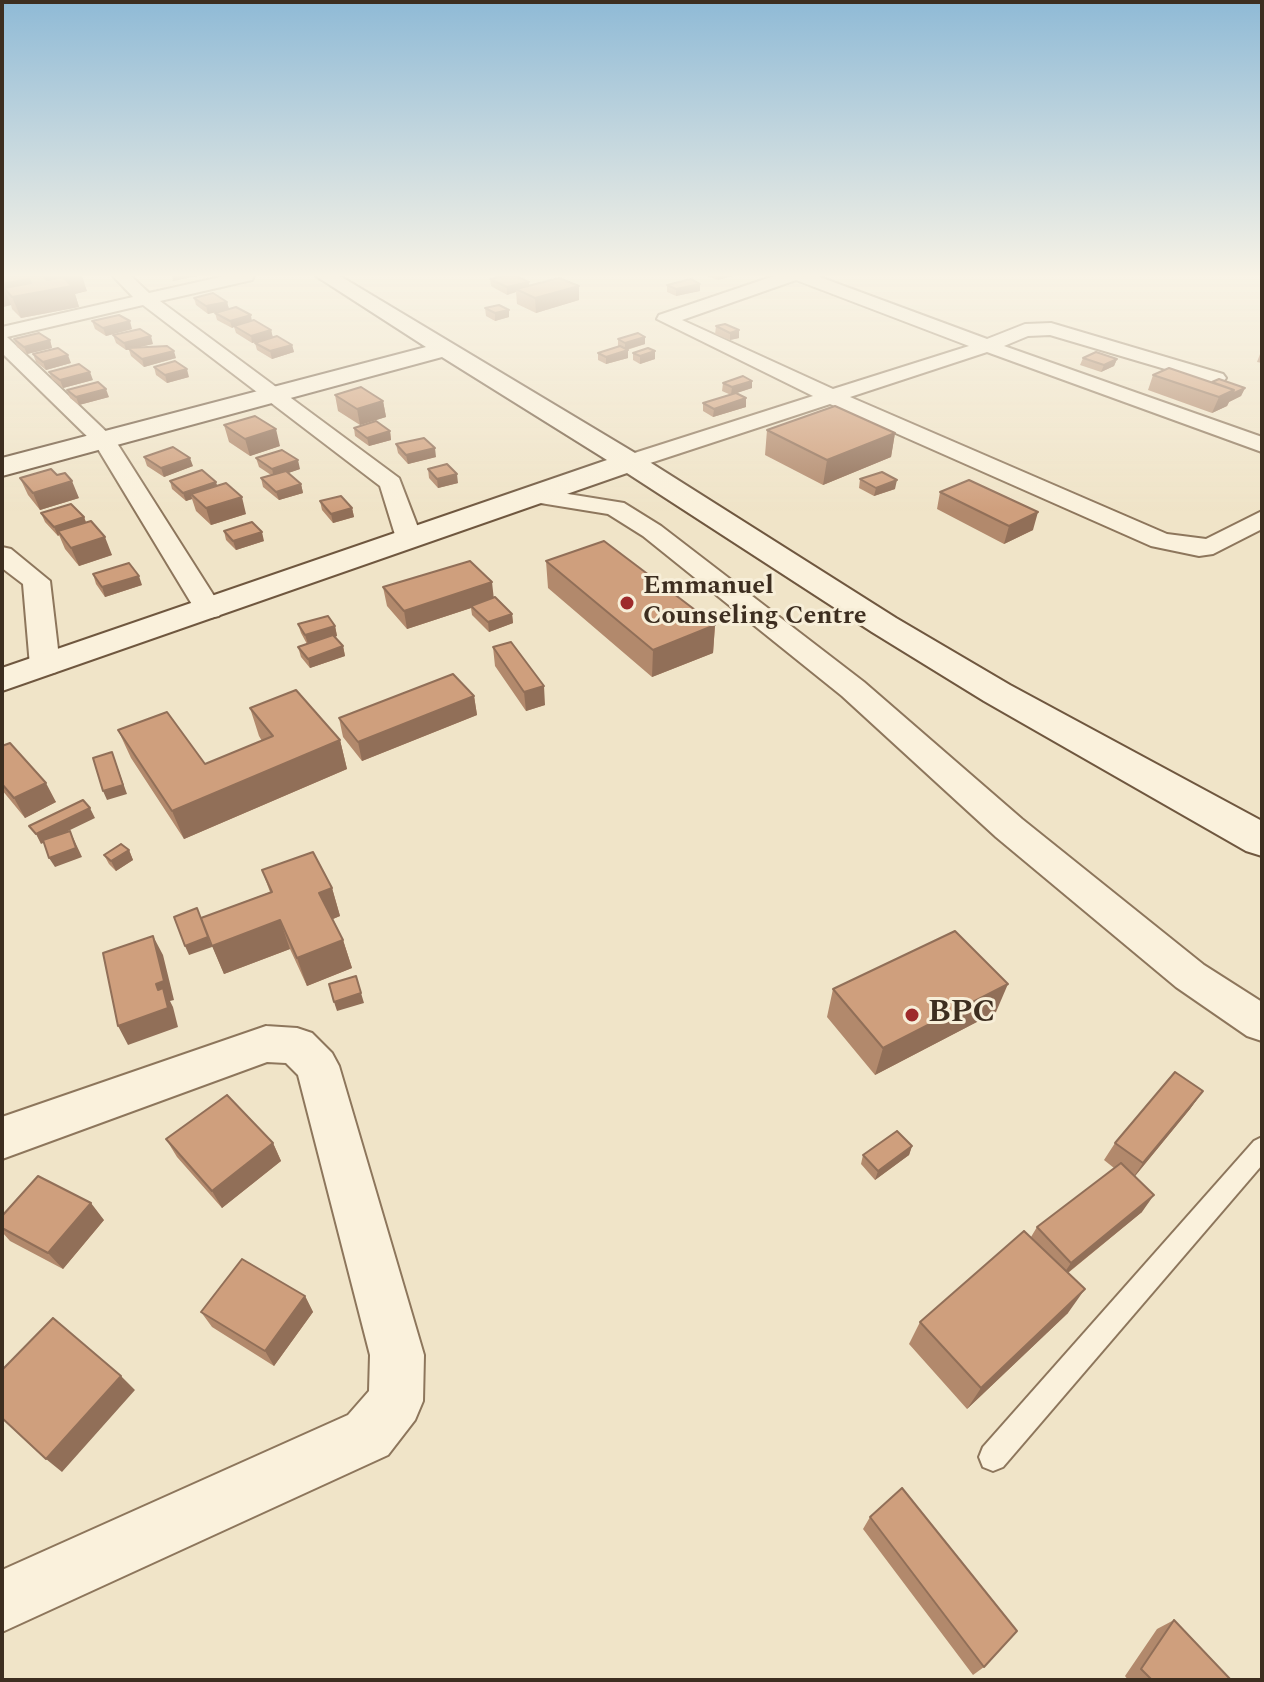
<!DOCTYPE html>
<html>
<head>
<meta charset="utf-8">
<style>
  body { margin:0 }
  #map { position:relative; width:1264px; height:1682px; overflow:hidden; background:#f0e4c8; font-family:Spectral,serif }
  canvas { display:block }
  .frame { position:absolute; inset:0; border:4px solid #3d2e20; pointer-events:none }
</style>
</head>
<body>
<div id="map">
<canvas width="1264" height="1682"></canvas>
<div class="frame"></div>
</div>
<script>
const context = document.querySelector('canvas').getContext('2d');
context.lineJoin = 'round';
const poly = rows => new Path2D(rows.map(r => 'M' + r).join(''));
function stroke(path, color, width, dash) { context.strokeStyle = color; context.lineWidth = width; context.lineCap = dash ? 'butt' : 'round'; context.setLineDash(dash || []); context.stroke(path); }
function fillPath(path, color) { context.fillStyle = color; context.fill(path, 'evenodd'); }
function write(font, color, halo, rows, align = 'center') {
  context.font = font + ' Spectral,serif'; context.lineWidth = 6; context.setLineDash([]); context.textBaseline = 'middle'; context.strokeStyle = halo; context.fillStyle = color; for (const [text, x, y, turn = 0] of rows) {
    context.save(); context.translate(x, y); context.rotate((+turn || 0) * Math.PI / 180); context.textAlign = isNaN(turn) ? turn : align; if (halo) context.strokeText(text, 0, 0); context.fillText(text, 0, 0); context.restore();
  }
}
const lane = poly([
  [1262,1137,1262,1165,1003,1467,993,1471,983,1467,979,1457,983,1447,1254,1141,1262,1137]
]);
const street = poly([
  [113,276,131,276,149,293,225,276,254,276,252,280,160,301,399,478,422,538,418,543,409,546,400,543,396,538,380,486,143,305,7,337,115,440,223,610,219,616,209,618,199,616,95,444,2,353,2,327,133,297,113,276],
  [774,276,817,276,987,339,1025,324,1051,323,1223,374,1226,378,1223,382,1216,384,1050,335,1028,336,1004,346,1262,437,1262,452,987,352,850,397,1167,534,1206,539,1262,511,1262,529,1213,554,1199,556,1151,546,830,404,638,467,622,467,618,462,622,457,813,396,657,319,659,315,774,276],
  [796,280,969,346,833,389,682,320,796,280],
  [537,489,624,503,661,526,864,682,1022,819,1204,965,1262,1002,1262,1041,1247,1036,1176,987,996,837,842,696,643,536,608,514,528,501,525,496,528,491,537,489],
  [2,547,11,549,50,581,60,666,56,672,45,675,34,672,30,666,23,584,2,568,2,547],
  [266,1026,297,1028,312,1033,332,1053,339,1066,424,1355,423,1401,415,1420,388,1455,2,1632,2,1570,348,1415,369,1391,370,1355,298,1075,286,1063,267,1062,2,1159,2,1117,266,1026]
]);
const secondary = poly([
  [316,276,340,276,640,456,896,618,1010,685,1262,821,1262,856,1246,851,984,701,872,632,627,473,2,691,2,668,607,460,442,357,2,476,2,458,426,347,316,276]
]);
stroke(lane, '#8d765c', 4);
stroke(street, '#8d765c', 4);
stroke(secondary, '#6f573f', 4);
fillPath(lane, '#faf1dc');
fillPath(street, '#faf1dc');
fillPath(secondary, '#faf1dc');
fillPath(poly([
  [2,276,87,291,75,294,79,307,21,318,12,309,11,305,3,307,2,306],
  [707,276,732,276,718,280],
  [490,279,529,282,529,286,579,286,579,300,536,313,517,304,516,292,507,295,491,286],
  [667,285,700,291,676,296,667,292],
  [194,298,227,302,229,309,208,314,196,305],
  [485,308,509,310,509,317,495,321,486,316],
  [215,313,252,321,271,330,273,338,292,345,294,352,272,359,257,350,255,343,263,340,252,343,236,333,234,327,232,328,217,320],
  [92,321,132,329,106,336,95,329],
  [716,326,739,330,739,338,730,340,715,334],
  [113,335,153,344,136,348,176,358,144,367,131,356,129,350,126,350,116,343],
  [14,339,50,340,52,348,27,354,17,347],
  [618,339,645,344,627,350,628,358,606,364,598,360,598,353,618,347],
  [633,353,655,359,640,364,633,360],
  [1262,353,1262,363,1257,362,1260,354],
  [33,354,71,363,46,370,36,362],
  [1083,358,1117,359,1114,366,1101,372,1080,365],
  [154,367,189,377,167,383,156,375],
  [49,372,93,380,63,388,52,379],
  [1153,375,1212,382,1245,388,1241,396,1229,402,1227,406,1212,413,1148,390],
  [752,381,752,388,736,393,746,407,713,417,703,411,703,403,731,395,722,391,723,383],
  [67,390,109,397,79,405,70,398],
  [335,395,383,401,386,417,360,425,338,411],
  [224,425,280,446,250,456,229,442],
  [354,428,390,431,391,440,369,446,355,436],
  [767,430,895,433,891,457,823,485,765,455],
  [396,444,436,457,408,464,398,453],
  [144,457,193,466,164,477,147,466],
  [256,458,300,469,288,473,301,484,303,493,279,500,263,487,261,478,271,475,259,467],
  [428,469,458,483,438,488,429,478],
  [20,478,79,498,40,510,28,495],
  [860,479,895,489,874,496,859,488],
  [170,481,217,486,246,514,211,525,196,511,192,499,186,501,172,489],
  [940,492,1033,530,1004,544,937,509],
  [320,501,352,508,354,517,333,523,322,510],
  [41,513,84,517,86,522,112,555,79,566,65,549,59,535,58,536,45,522],
  [224,531,264,541,236,550,226,540],
  [546,561,715,625,713,653,652,677,548,588],
  [93,574,142,585,105,597,96,584],
  [383,587,494,598,512,614,513,623,489,632,472,615,471,608,407,629,387,606],
  [298,624,335,626,337,636,335,637,343,646,345,656,310,668,301,657,298,647,307,644,301,633],
  [493,647,545,705,526,711,495,666],
  [474,696,477,715,362,761,343,737,339,718],
  [250,708,340,740,347,769,184,839,131,758,118,730,205,764,262,741,259,736],
  [2,746,56,802,25,818,2,790],
  [129,850,133,860,116,871,109,864,104,855],
  [262,870,332,888,340,916,333,919,343,940,352,968,307,986,290,949,224,974,209,938,189,955,201,918,270,892],
  [833,989,996,1012,875,1075,827,1017],
  [1203,1091,1190,1109,1135,1176,1142,1212,1068,1273,1068,1313,967,1409,909,1344,920,1322,1031,1237,1037,1227,1114,1168,1104,1160,1115,1143],
  [166,1139,273,1143,281,1161,222,1208,177,1157],
  [912,1146,909,1155,875,1180,861,1164,863,1155],
  [2,1216,104,1220,63,1269,10,1241,2,1232],
  [305,1296,313,1312,274,1366,212,1327,201,1312],
  [870,1517,984,1667,973,1675,863,1529],
  [1174,1620,1231,1680,1128,1680,1125,1676,1157,1629]
]), '#b2896c');
fillPath(poly([
  [52,276,82,276,87,291,75,294,79,307,21,318,12,297,4,288,11,305,3,307,2,284,29,279,34,293,44,277],
  [172,276,198,276,173,281],
  [718,276,732,276,718,280],
  [529,282,529,289,516,289,516,292,507,295,507,287],
  [700,284,700,291,676,296,676,289],
  [579,286,579,300,536,313,535,298],
  [227,302,229,309,208,314,206,306],
  [509,310,509,317,495,321,495,313],
  [251,315,252,322,234,326,234,327,232,328,230,321],
  [130,321,132,329,106,336,103,328],
  [271,330,273,338,252,343,251,336],
  [739,330,739,338,730,340,730,333],
  [151,336,153,344,126,350,124,343],
  [645,337,645,344,625,350,625,343],
  [50,340,52,348,27,354,24,347],
  [292,345,294,352,272,359,270,351],
  [628,350,628,358,606,364,606,357],
  [174,351,176,358,144,367,142,359],
  [655,351,655,359,640,364,640,356],
  [68,355,71,363,46,370,43,362],
  [1117,359,1114,366,1101,372,1104,365],
  [187,369,189,377,167,383,165,375],
  [90,372,93,380,63,388,60,380],
  [752,381,752,388,731,395,732,387],
  [1245,388,1241,396,1229,402,1227,406,1212,413,1219,397,1234,390],
  [106,389,109,397,79,405,76,397],
  [746,398,746,407,713,417,714,409],
  [383,401,386,417,360,425,357,409],
  [276,429,280,446,250,456,245,439],
  [390,431,391,440,369,446,367,438],
  [895,433,891,457,823,485,827,460],
  [435,448,436,457,408,464,406,455],
  [190,458,193,466,164,477,161,468],
  [298,460,300,469,274,478,272,469],
  [457,474,458,483,438,488,437,479],
  [897,480,895,489,874,496,876,488],
  [72,481,79,498,40,510,33,493],
  [216,482,219,491,191,494,192,499,186,501,183,493],
  [301,484,303,493,279,500,276,492],
  [242,497,246,514,211,525,206,508],
  [352,508,354,517,333,523,331,514],
  [1038,512,1033,530,1004,544,1009,526],
  [84,517,87,526,58,531,59,535,58,536,54,527],
  [262,532,264,541,236,550,233,541],
  [105,537,112,555,79,566,71,548],
  [139,576,142,585,105,597,102,587],
  [492,582,494,600,471,606,471,608,407,629,404,611],
  [512,614,513,623,489,632,488,622],
  [715,625,713,653,652,677,653,650],
  [335,626,337,636,308,644,305,635],
  [343,646,345,656,310,668,308,659],
  [544,686,545,705,526,711,524,692],
  [474,696,477,715,362,761,358,742],
  [340,740,347,769,184,839,172,811],
  [112,752,127,794,107,800,103,791],
  [46,783,56,802,25,818,14,798],
  [90,808,95,818,41,844,36,834],
  [70,831,82,857,55,867,49,858],
  [129,850,133,860,116,871,111,861],
  [332,888,340,916,328,921,319,893],
  [280,920,290,949,224,974,212,946],
  [153,936,163,955,174,1000,170,1001,173,1007,178,1027,128,1045,118,1026,158,990,156,984],
  [208,937,212,947,189,955,185,946],
  [343,940,352,968,307,986,297,958],
  [1008,984,996,1012,875,1075,883,1048],
  [361,993,364,1003,337,1011,334,1002],
  [1203,1091,1190,1109,1131,1181,1143,1163],
  [273,1143,281,1161,222,1208,212,1191],
  [912,1146,909,1155,875,1180,878,1171],
  [1154,1195,1142,1212,1060,1279,1071,1263],
  [91,1203,104,1220,63,1269,48,1253],
  [1085,1289,1068,1313,967,1409,981,1388],
  [305,1296,313,1312,274,1366,265,1351],
  [121,1376,135,1390,62,1472,46,1459]
]), '#916f58');
const building = poly([
  [2,276,52,276,44,277,47,280,63,277,72,286,12,297,4,288,31,283,29,279,2,284,2,276],
  [504,276,516,276,529,282,507,287,490,279,504,276],
  [559,278,579,286,535,298,516,289,559,278],
  [691,279,700,284,676,289,667,285,691,279],
  [213,293,227,302,206,306,194,298,213,293],
  [499,305,509,310,495,313,485,308,499,305],
  [236,307,251,315,230,321,215,313,236,307],
  [119,315,130,321,103,328,92,321,119,315],
  [254,320,271,330,251,336,234,326,254,320],
  [725,324,739,330,730,333,716,326,725,324],
  [140,329,151,336,124,343,113,335,140,329],
  [39,333,50,340,24,347,14,339,39,333],
  [638,333,645,337,625,343,618,339,638,333],
  [277,336,292,345,270,351,255,343,277,336],
  [167,346,174,351,142,359,128,348,167,346],
  [620,346,628,350,606,357,598,353,620,346],
  [58,348,68,355,43,362,33,354,58,348],
  [648,348,655,351,640,356,633,353,648,348],
  [1096,352,1117,359,1104,365,1083,358,1096,352],
  [175,361,187,369,165,375,154,367,175,361],
  [79,364,90,372,60,380,49,372,79,364],
  [1169,368,1234,390,1219,397,1153,375,1169,368],
  [743,376,752,381,732,387,723,383,743,376],
  [1219,379,1245,388,1232,394,1234,390,1212,382,1219,379],
  [98,382,106,389,76,397,67,390,98,382],
  [361,387,383,401,357,409,335,395,361,387],
  [736,393,746,398,714,409,703,403,736,393],
  [835,406,895,433,827,460,767,430,835,406],
  [255,416,276,429,245,439,224,425,255,416],
  [376,421,390,431,367,438,354,428,376,421],
  [424,438,435,448,406,455,396,444,424,438],
  [173,447,190,458,161,468,144,457,173,447],
  [282,450,298,460,272,469,256,458,282,450],
  [447,464,457,474,437,479,428,469,447,464],
  [51,469,57,475,65,473,72,481,33,493,20,478,51,469],
  [202,470,216,482,183,493,170,481,202,470],
  [286,471,301,484,276,492,261,478,286,471],
  [882,472,897,480,876,488,860,479,882,472],
  [969,480,1038,512,1009,526,940,492,969,480],
  [226,483,242,497,206,508,191,494,226,483],
  [341,496,352,508,331,514,320,501,341,496],
  [71,504,84,517,54,527,41,513,71,504],
  [91,521,105,537,71,548,58,531,91,521],
  [252,522,262,532,233,541,224,531,252,522],
  [604,541,715,625,653,650,546,561,604,541],
  [470,561,492,582,404,611,383,587,470,561],
  [129,563,139,576,102,587,93,574,129,563],
  [495,597,512,614,488,622,471,606,495,597],
  [328,616,335,626,305,635,298,624,328,616],
  [333,635,343,646,308,659,298,647,333,635],
  [511,642,544,686,524,692,493,647,511,642],
  [453,674,474,696,358,742,339,718,453,674],
  [296,690,340,740,172,811,118,730,167,712,205,764,273,736,250,708,296,690],
  [10,743,46,783,14,798,2,784,2,746,10,743],
  [112,752,123,785,103,791,93,758,112,752],
  [83,800,90,808,36,834,29,826,83,800],
  [70,831,76,848,49,858,43,840,70,831],
  [121,844,129,850,111,861,104,855,121,844],
  [313,852,332,888,319,893,343,940,297,958,280,920,212,946,201,918,272,892,262,870,313,852],
  [197,908,208,937,185,946,174,917,197,908],
  [955,931,1008,984,883,1048,833,989,955,931],
  [153,936,164,981,156,984,158,990,163,988,168,1008,118,1026,103,953,153,936],
  [356,976,361,993,334,1002,329,984,356,976],
  [1175,1072,1203,1091,1143,1163,1115,1143,1175,1072],
  [227,1095,273,1143,212,1191,166,1139,227,1095],
  [897,1131,912,1146,878,1171,863,1155,897,1131],
  [1121,1163,1154,1195,1071,1263,1037,1227,1121,1163],
  [38,1176,91,1203,48,1253,2,1228,2,1216,38,1176],
  [1024,1231,1085,1289,981,1388,920,1322,1024,1231],
  [242,1259,305,1296,265,1351,201,1312,242,1259],
  [53,1318,121,1376,46,1459,2,1418,2,1370,53,1318],
  [902,1488,1017,1631,984,1667,870,1517,902,1488],
  [1174,1620,1231,1680,1152,1680,1141,1669,1174,1620]
]);
fillPath(building, '#cf9f7d');
stroke(building, '#916f58', 2);
const sky = context.createLinearGradient(0, 0, 0, 511);
sky.addColorStop(0, '#8fbad6');
sky.addColorStop(0.54, '#f8f3e6');
sky.addColorStop(1, '#f8f3e600');
context.fillStyle = sky;
context.fillRect(0, 0, 1264, 511);
for (const [x, y, r, color] of [
  [627,603,8,"#9e2a2b"],
  [912,1015,8,"#9e2a2b"]
]) { const dot = new Path2D(); dot.arc(x, y, r, 0, 2 * Math.PI); context.fillStyle = color; context.fill(dot); stroke(dot, '#f7eed8', 3); }
write('bold 26px', '#3d2e20', '#f7eed8', [
  ["Emmanuel",643,588],
  ["Counseling Centre",643,618]
], 'left');
write('bold 32px', '#3d2e20', '#f7eed8', [
  ["BPC",928,1015]
], 'left');
</script>
</body>
</html>
